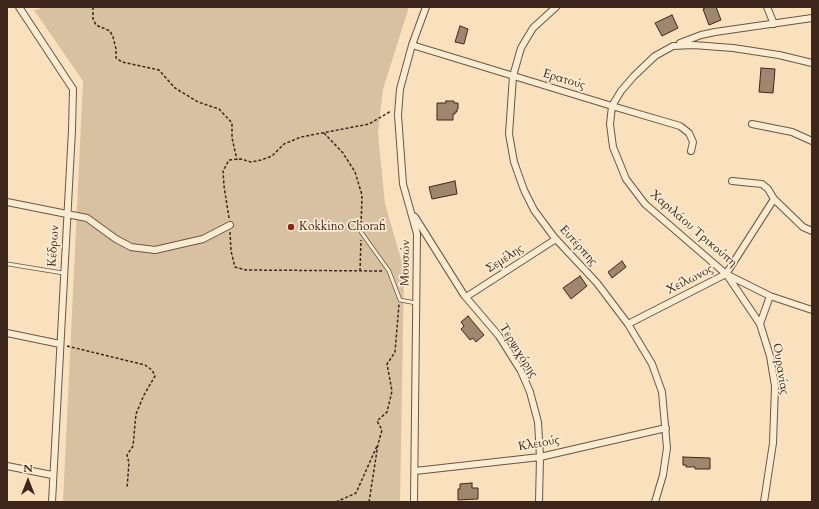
<!DOCTYPE html>
<html>
<head>
<meta charset="utf-8">
<style>
  body { margin:0 }
  #map { position:relative; width:819px; height:509px; overflow:hidden; background:#f8e1bc; font-family:Cardo,serif }
  canvas { display:block }
  .frame { position:absolute; inset:0; border:8px solid #3e261c; pointer-events:none }
  .north { position:absolute; left:8px; top:461px; width:40px; height:40px; -webkit-text-stroke:3px #faecd3; paint-order:stroke; rotate:0deg; font-size:11px; font-weight:700; line-height:16px; text-align:center; color:#3e261c }
  .north::after { content:''; display:block; margin:auto; width:14px; height:18px; background:#3e261c; clip-path:polygon(50% 0,100% 100%,50% 72%,0 100%) }
</style>
</head>
<body>
<div id="map">
<canvas width="819" height="509"></canvas>
<div class="frame"></div>
<div class="north">N</div>
</div>
<script>
const context = document.querySelector('canvas').getContext('2d');
context.lineJoin = 'round';
function fillPath(path, color) { context.fillStyle = color; context.fill(path, 'evenodd'); }
const poly = rows => new Path2D(rows.map(r => 'M' + r).join(''));
function stroke(path, color, width, dash) { context.strokeStyle = color; context.lineWidth = width; context.lineCap = dash ? 'butt' : 'round'; context.setLineDash(dash || []); context.stroke(path); }
function write(font, color, halo, rows, align = 'center') {
  context.font = font + ' Cardo,serif'; context.lineWidth = 3.5; context.setLineDash([]); context.textBaseline = 'middle'; context.strokeStyle = halo; context.fillStyle = color; for (const [text, x, y, turn = 0] of rows) {
    context.save(); context.translate(x, y); context.rotate((+turn || 0) * Math.PI / 180); context.textAlign = isNaN(turn) ? turn : align; if (halo) context.strokeText(text, 0, 0); context.fillText(text, 0, 0); context.restore();
  }
}
fillPath(poly([
  [46,7,409,7,383,89,378,133,385,204,404,269,400,502,63,502,83,81,34,10]
]), '#d8c1a1');
const building = poly([
  [707,7,716,7,721,20,709,25,703,9,707,7],
  [672,15,678,28,662,36,655,23,672,15],
  [460,26,468,29,464,44,455,42,460,26],
  [761,68,775,69,773,93,759,92,761,68],
  [446,101,454,101,454,103,458,103,458,109,457,109,457,112,455,112,455,114,453,114,453,120,437,120,437,103,446,103,446,101],
  [455,181,457,194,432,199,429,187,455,181],
  [622,261,626,267,612,278,608,272,622,261],
  [580,276,587,286,571,299,563,288,580,276],
  [468,316,484,335,476,342,473,338,470,340,461,329,464,326,461,322,468,316],
  [683,457,710,458,710,469,695,469,695,467,686,467,686,465,683,465,683,457],
  [472,483,472,488,478,488,478,499,458,500,458,489,460,489,460,484,472,483]
]);
fillPath(building, '#9f876f');
stroke(building, '#3e261c', 1);
const lane = poly([
  [361,232,389,271,400,300,416,303],
  [8,264,63,273]
]);
const street = poly([
  [19,7,73,89,72,130,52,502],
  [556,7,533,28,521,48,513,76,509,134,514,162,524,190,534,210,554,237,597,283,628,324,652,364,662,392,667,448,663,475,655,502],
  [767,7,774,24],
  [680,43,701,35,715,32,812,18],
  [412,45,612,106,680,126,689,133,693,142,691,151],
  [812,63,779,55,733,48,693,45,673,46,655,56,634,76,621,91,612,106,610,124,613,147,626,179,645,204,726,274,770,296,812,310],
  [752,124,792,132,812,141],
  [732,181,762,184,768,189,774,199,803,227,812,231],
  [7,202,87,218,116,239,131,247,155,250,203,239,230,225],
  [415,217,464,295,499,336,521,371,530,392,538,422,540,457,539,502],
  [727,275,760,324,770,356,775,386,773,443,764,502],
  [466,297,556,239],
  [628,324,726,274,774,199],
  [760,324,770,296],
  [7,333,60,344],
  [7,466,52,475],
  [415,471,540,457,666,428],
  [414,502,417,234,403,184,398,115,400,89,412,45,426,7]
]);
stroke(lane, '#6c5544', 4.5);
stroke(street, '#6c5544', 8);
stroke(poly([
  [93,7,93,19,96,25,110,31,113,37,116,49,116,58,122,62,159,70,175,88,198,102,219,109,232,123,232,138,237,160],
  [324,133,343,153,355,172,362,195,361,227],
  [229,218,224,186,223,171,229,160,241,159,251,162,261,160,272,156,284,144,301,137,369,124,391,111],
  [230,232,231,251,235,267,246,270,383,271],
  [360,271,361,240],
  [67,346,145,365,152,370,155,376,144,395,136,414,133,446,127,455,129,463,127,488],
  [336,502,356,493,377,446],
  [369,502,378,444,382,430,377,421,387,412,392,391,387,364,395,352,399,304]
]), '#3e261c', 1.5, [3, 2]);
stroke(lane, '#faecd3', 3);
stroke(street, '#faecd3', 6);
for (const [x, y, r, color] of [
  [291,227,4,"#8f2418"]
]) { const dot = new Path2D(); dot.arc(x, y, r, 0, 2 * Math.PI); context.fillStyle = color; context.fill(dot); stroke(dot, '#faecd3', 1.5); }
write('12px', '#3e261c', '#faecd3', [
  ["Ερατούς",564,80,17],
  ["Χαριλάου Τρικούπη",693,229,41],
  ["Κέδρων",54,246,-86],
  ["Ευτέρπης",578,246,48],
  ["Σεμέλης",505,259,-33],
  ["Μουσών",406,263,-89],
  ["Χείλωνος",690,280,-27],
  ["Τερψιχόρης",518,351,58],
  ["Ουρανίας",780,369,81],
  ["Κλειούς",539,444,-10]
]);
write('12px', '#3e261c', '#faecd3', [
  ["Kokkino Chorafi",299,227]
], 'left');
</script>
</body>
</html>
